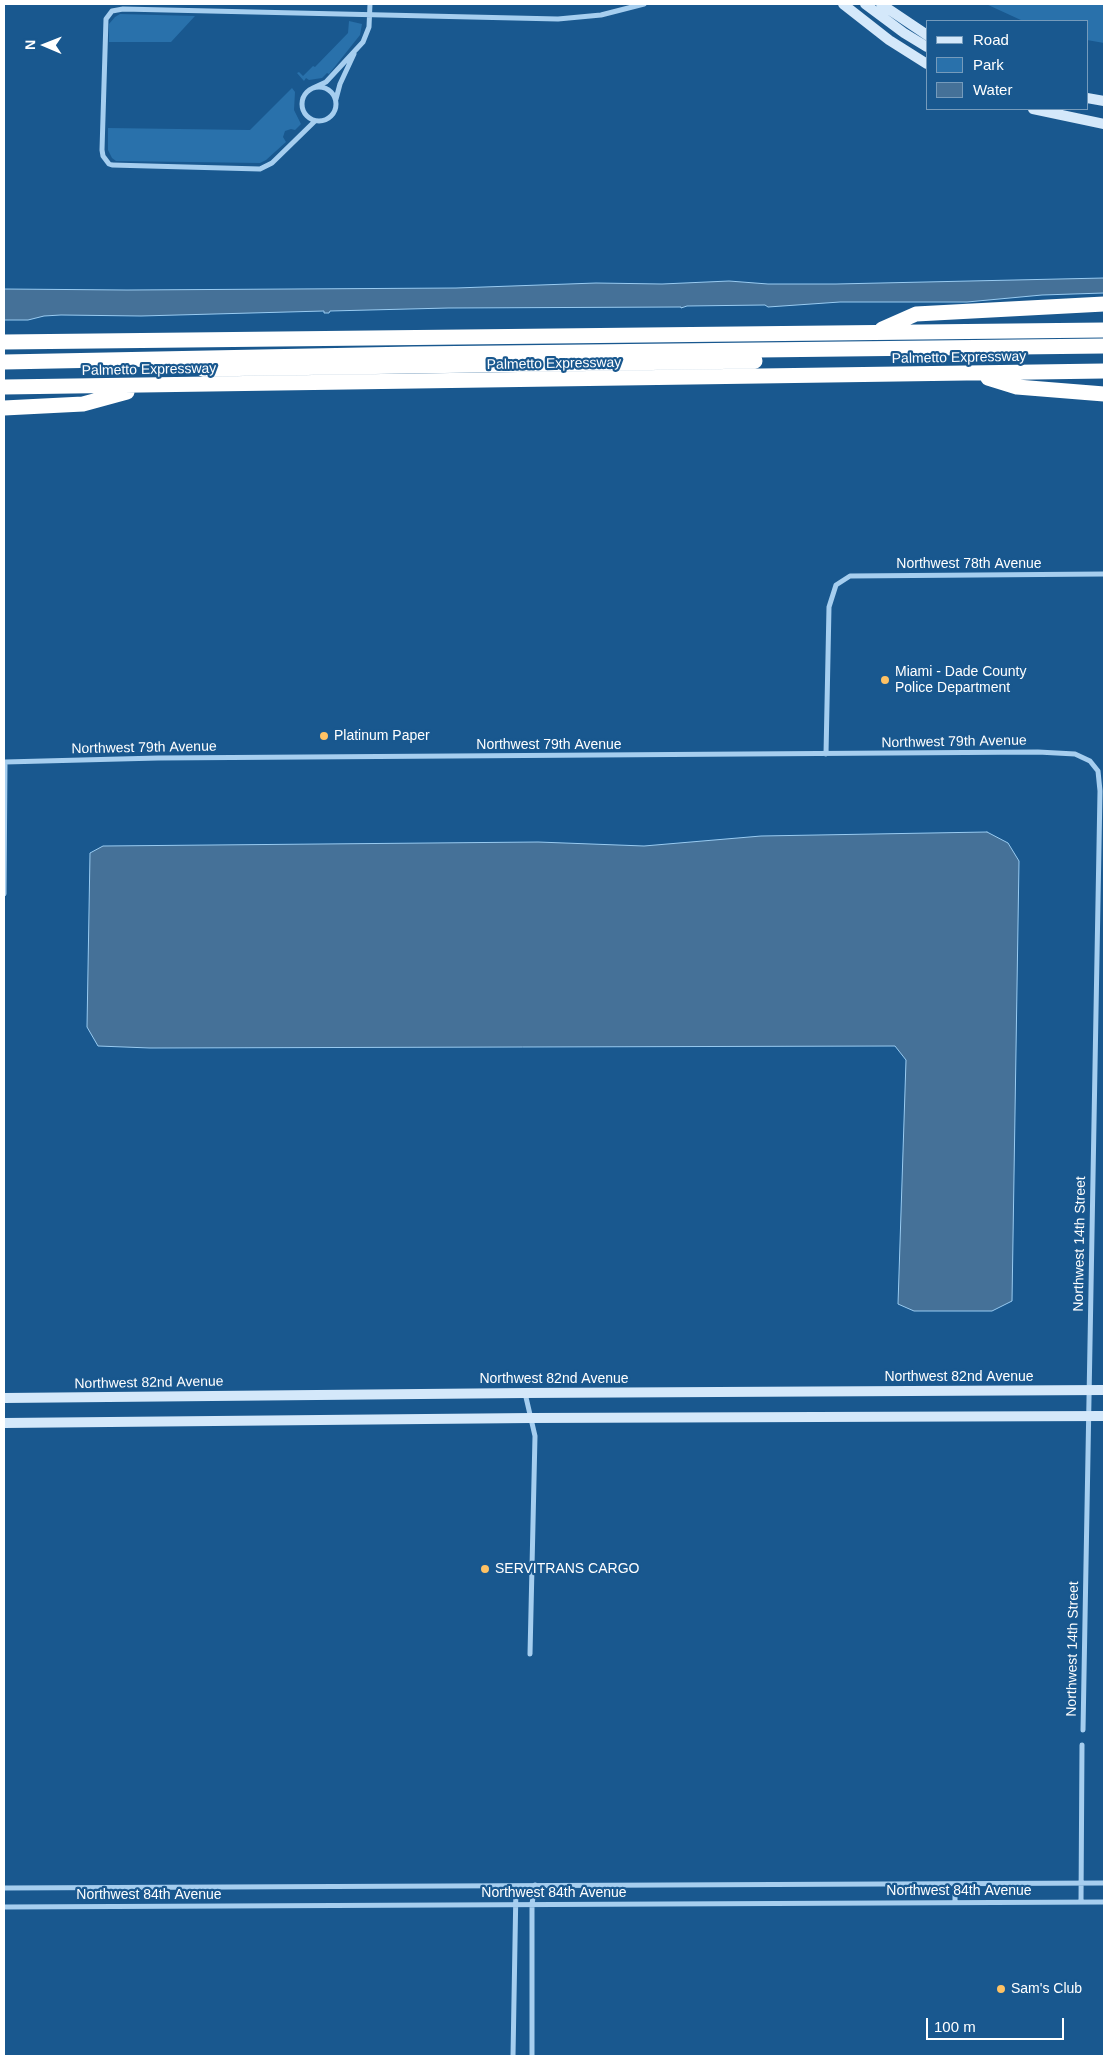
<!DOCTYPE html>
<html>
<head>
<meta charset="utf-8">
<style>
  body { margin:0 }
  #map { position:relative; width:1108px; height:2060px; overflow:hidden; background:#19588f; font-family:Arial,sans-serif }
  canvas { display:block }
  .frame { position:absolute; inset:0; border:5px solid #fff; pointer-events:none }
  .legend { position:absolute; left:926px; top:20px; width:162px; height:90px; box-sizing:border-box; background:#19588f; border:1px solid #759bbc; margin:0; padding:6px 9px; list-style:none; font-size:15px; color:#fff }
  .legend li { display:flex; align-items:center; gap:10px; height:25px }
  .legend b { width:25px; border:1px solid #759bbc }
  .north { position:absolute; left:20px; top:20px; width:50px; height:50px; -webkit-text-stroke:4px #19588f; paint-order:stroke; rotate:271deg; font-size:14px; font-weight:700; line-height:20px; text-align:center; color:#fff }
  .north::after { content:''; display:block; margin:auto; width:18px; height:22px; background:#fff; clip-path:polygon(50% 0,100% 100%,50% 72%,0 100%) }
  .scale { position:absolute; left:926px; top:2018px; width:138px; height:22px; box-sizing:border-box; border:2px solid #fff; border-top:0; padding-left:6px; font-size:15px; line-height:18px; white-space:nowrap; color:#fff; -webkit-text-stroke:4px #19588f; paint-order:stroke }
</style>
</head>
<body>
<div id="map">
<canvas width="1108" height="2060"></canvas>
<div class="frame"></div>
<ul class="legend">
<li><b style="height:6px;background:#d4e8fa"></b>Road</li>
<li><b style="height:14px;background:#2971ab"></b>Park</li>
<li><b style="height:14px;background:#457198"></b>Water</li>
</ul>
<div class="north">N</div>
<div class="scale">100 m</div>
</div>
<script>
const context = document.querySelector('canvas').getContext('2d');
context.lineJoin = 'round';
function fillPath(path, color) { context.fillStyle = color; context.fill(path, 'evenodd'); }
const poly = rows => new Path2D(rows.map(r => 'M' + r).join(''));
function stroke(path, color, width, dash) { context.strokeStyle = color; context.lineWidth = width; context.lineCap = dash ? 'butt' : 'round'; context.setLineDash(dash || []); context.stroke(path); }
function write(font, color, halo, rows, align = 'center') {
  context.font = font + ' Arial,sans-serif'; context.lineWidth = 4.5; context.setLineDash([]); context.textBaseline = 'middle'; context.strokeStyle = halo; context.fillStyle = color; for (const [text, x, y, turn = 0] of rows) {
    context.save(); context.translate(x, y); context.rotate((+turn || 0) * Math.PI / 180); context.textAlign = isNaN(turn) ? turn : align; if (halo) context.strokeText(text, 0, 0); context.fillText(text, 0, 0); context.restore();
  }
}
fillPath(poly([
  [986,4,1104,4,1104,43,1087,40,1087,21,1023,21],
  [120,14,195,16,171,42,109,42,109,24,115,17],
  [349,21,362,24,360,35,329,74,327,73,322,78,309,80,306,78,304,81,297,73,299,72,303,76,313,66,315,67,348,33],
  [292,88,295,92,294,110,301,124,295,130,291,129,285,131,283,137,286,142,266,160,260,163,116,161,112,158,108,150,108,128,250,130]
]), '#2971ab');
const water = poly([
  [1104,278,1104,293,1042,295,967,302,840,302,768,307,765,305,687,306,681,308,681,307,448,308,330,311,329,313,324,313,324,311,141,316,61,315,44,316,28,320,4,320,4,289,127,290,456,288,596,283,662,284,729,281,768,284,836,284,1104,278],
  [987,832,1008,843,1019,861,1012,1301,992,1311,914,1311,898,1304,906,1060,895,1046,150,1048,98,1046,87,1027,90,853,103,846,538,842,644,846,761,836,987,832]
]);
fillPath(water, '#457198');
stroke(water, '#99cbf1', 1);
stroke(poly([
  '302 104a17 17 0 1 1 34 0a17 17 0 1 1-34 0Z',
  [313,88,326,82,363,42,369,27,370,4],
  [336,99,340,84,354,54],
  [315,121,272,163,260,169,112,165,109,164,103,156,102,150,106,19,112,11,123,9,558,19,601,15,644,4],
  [826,754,829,607,836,585,850,576,1104,574],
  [4,894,5,762,158,758,1038,752,1075,754,1090,761,1098,771,1100,791,1083,1730],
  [525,1393,535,1436,530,1654],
  [4,1888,1104,1883],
  [955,1902,955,1884],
  [1081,1902,1082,1745],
  [4,1907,1104,1902],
  [513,2056,516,1886],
  [532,2056,532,1904,535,1885]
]), '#a6ceef', 5);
stroke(poly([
  [843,4,889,40,927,64],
  [865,4,904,33,927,47],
  [881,4,927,35],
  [1087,98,1104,101],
  [1033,109,1104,124],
  [4,1398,525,1393,1104,1390],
  [4,1423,531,1418,1104,1416]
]), '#d4e8fa', 10);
stroke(poly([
  [882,329,916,314,1104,304],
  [4,342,1104,330],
  [4,362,413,354,1104,346],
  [203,369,755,361],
  [988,378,1017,387,1104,394],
  [4,387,1104,371],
  [4,408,83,404,127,392]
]), '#fff', 15);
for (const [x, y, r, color] of [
  [885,680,5,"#ffc264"],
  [324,736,5,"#ffc264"],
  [485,1569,5,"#ffc264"],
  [1001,1989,5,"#ffc264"]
]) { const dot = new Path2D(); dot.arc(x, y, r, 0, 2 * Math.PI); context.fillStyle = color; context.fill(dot); stroke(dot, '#19588f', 2); }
write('14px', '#fff', '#19588f', [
  ["Palmetto Expressway",959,358,-1],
  ["Palmetto Expressway",554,364,-1],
  ["Palmetto Expressway",149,370,-1],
  ["Northwest 78th Avenue",969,564],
  ["Northwest 79th Avenue",954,742,-1],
  ["Northwest 79th Avenue",549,745],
  ["Northwest 79th Avenue",144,748,-1],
  ["Northwest 14th Street",1080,1244,-89],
  ["Northwest 82nd Avenue",959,1377],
  ["Northwest 82nd Avenue",554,1379],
  ["Northwest 82nd Avenue",149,1383,-1],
  ["Northwest 14th Street",1073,1649,-89],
  ["Northwest 84th Avenue",959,1891],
  ["Northwest 84th Avenue",554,1893],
  ["Northwest 84th Avenue",149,1895]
]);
write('14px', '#fff', '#19588f', [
  ["Miami - Dade County",895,672],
  ["Police Department",895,688],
  ["Platinum Paper",334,736],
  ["SERVITRANS CARGO",495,1569],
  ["Sam's Club",1011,1989]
], 'left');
</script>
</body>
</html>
